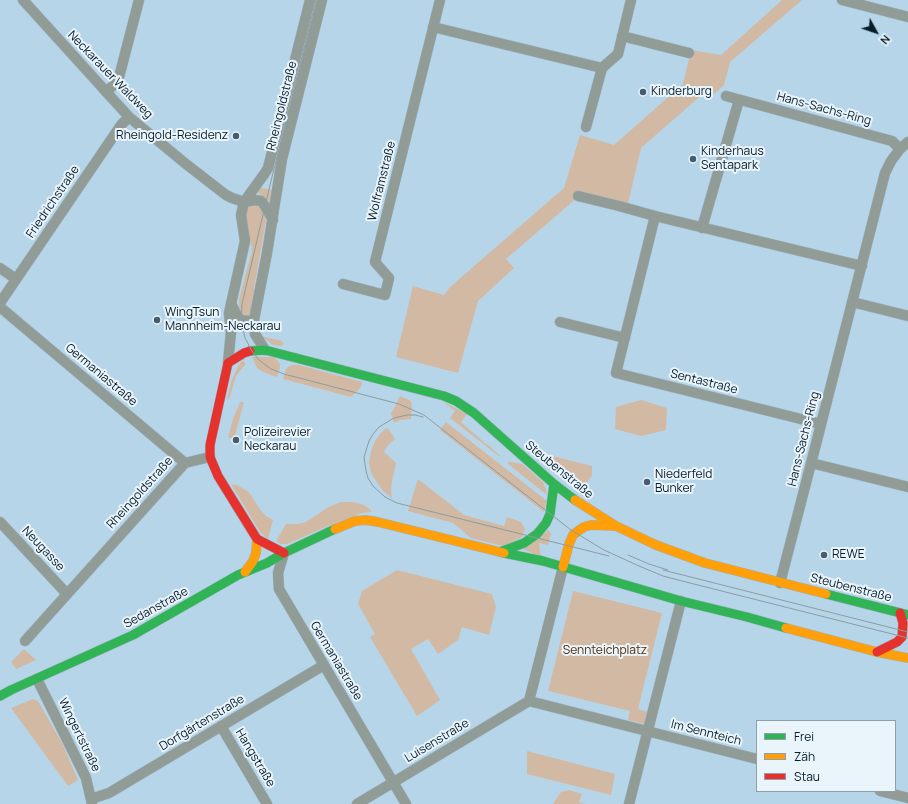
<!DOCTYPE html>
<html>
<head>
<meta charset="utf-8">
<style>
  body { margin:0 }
  #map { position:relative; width:908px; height:804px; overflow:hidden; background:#b7d5e9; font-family:Manrope,sans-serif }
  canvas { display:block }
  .legend { position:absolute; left:756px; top:720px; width:140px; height:72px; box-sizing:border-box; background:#e9f4fb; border:1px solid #8f9ea8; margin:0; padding:5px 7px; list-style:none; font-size:12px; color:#071d2b }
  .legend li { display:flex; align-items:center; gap:8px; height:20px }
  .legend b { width:20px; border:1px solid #8f9ea8 }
  .north { position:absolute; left:856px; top:12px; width:40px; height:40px; -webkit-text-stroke:3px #e9f4fb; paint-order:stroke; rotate:130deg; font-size:11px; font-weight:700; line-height:16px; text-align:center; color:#071d2b }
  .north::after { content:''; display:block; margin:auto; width:14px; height:18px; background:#071d2b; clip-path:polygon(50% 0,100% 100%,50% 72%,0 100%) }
</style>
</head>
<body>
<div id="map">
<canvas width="908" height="804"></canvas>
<ul class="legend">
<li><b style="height:5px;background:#30b455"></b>Frei</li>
<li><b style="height:5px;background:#ff9f0a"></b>Zäh</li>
<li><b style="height:5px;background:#e5322d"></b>Stau</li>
</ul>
<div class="north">N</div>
</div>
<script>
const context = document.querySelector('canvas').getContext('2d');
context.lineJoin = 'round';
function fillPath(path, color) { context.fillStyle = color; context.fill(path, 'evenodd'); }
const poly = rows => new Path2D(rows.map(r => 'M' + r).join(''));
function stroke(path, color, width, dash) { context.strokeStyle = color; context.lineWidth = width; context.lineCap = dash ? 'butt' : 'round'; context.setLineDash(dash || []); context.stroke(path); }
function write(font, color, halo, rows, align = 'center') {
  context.font = font + ' Manrope,sans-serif'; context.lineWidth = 4; context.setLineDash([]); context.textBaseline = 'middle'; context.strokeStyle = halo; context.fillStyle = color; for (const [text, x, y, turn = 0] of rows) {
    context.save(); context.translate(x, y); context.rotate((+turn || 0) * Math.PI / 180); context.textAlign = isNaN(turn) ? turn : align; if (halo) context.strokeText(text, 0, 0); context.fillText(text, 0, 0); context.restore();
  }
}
fillPath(poly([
  [782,0,802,0,730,62,724,85,714,94,705,92,641,148,627,208,578,197,506,259,514,268,478,301,458,373,396,357,413,286,444,295,450,287,564,188,580,135,614,145,683,84,691,50,721,55],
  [260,187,261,188,274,190,271,205,268,200,257,192],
  [252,205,255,205,262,209,265,215,266,221,254,288,254,298,250,314,248,317,245,318,240,312,239,307,239,299,252,251,246,215,247,209,249,206],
  [263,337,265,337,282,341,284,344,281,346,273,345],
  [252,357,273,357,277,360,280,364,280,368,277,377,263,372,257,368],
  [243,360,246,365,244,366,236,376,229,399,227,398,232,379,235,373,238,366],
  [292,365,299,365,362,382,361,387,351,397,283,379,286,369,288,367],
  [400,396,411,401,412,409,411,419,400,420,394,423,391,413,393,410],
  [641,400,667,408,666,430,641,436,615,429,616,407],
  [442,401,467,414,461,422,486,444,487,444,500,456,500,457,450,418,455,411],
  [240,402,244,402,234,439,228,437,233,419],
  [446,422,547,501,544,512,440,430],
  [388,428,395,439,388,445,384,452,396,463,392,481,391,491,392,498,383,491,376,481,371,473,369,463,371,451,375,441,381,433,384,430],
  [552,456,592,466,592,476,587,482,583,485,551,459],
  [509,462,512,462,522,464,543,482,546,490,547,495,507,463],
  [418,479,464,515,504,526,507,517,521,522,525,529,522,537,503,546,471,538,453,523,408,511],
  [231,484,237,485,249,492,259,508,266,516,273,520,268,539,260,532],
  [341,502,353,502,364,505,371,510,371,512,362,513,335,523,287,544,281,544,276,541,286,524,298,524,306,522,317,515,325,509,331,506],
  [549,530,551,534,548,545,539,543,541,557,523,549],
  [397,570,492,594,496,607,489,635,462,627,458,640,438,654,428,639,411,649,440,700,417,716,370,637,375,634,358,604,362,591],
  [573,591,662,613,638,709,647,712,644,724,628,720,630,711,548,691],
  [24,649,36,660,16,669,11,662],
  [33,699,38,701,62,743,78,780,68,786,11,708],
  [527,751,615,774,611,795,527,774],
  [569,790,582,794,579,802,585,804,553,804,561,792]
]), '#d2b9a3');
const street = poly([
  [23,0,129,117,186,164,226,195,232,198,244,202,255,200,261,201,265,206,273,220],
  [842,0,908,17],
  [433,27,602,68],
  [622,36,689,53],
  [106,92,118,81,139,0],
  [726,96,892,141,900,149],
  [586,127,602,68,618,54,631,0],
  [578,196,619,206,655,216],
  [702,228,739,100],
  [0,268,16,279],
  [343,284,385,295,389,278,375,262,440,0],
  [852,302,908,316],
  [0,303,121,125,129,117],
  [231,303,237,316,241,320,248,321,254,320],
  [0,307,185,463],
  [560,322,625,338],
  [265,350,255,334,254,320,267,253,282,159,322,0],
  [228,363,231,332,229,313,245,241,241,215,244,202,265,173,268,168,310,0],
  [821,424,616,373,655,216,862,266],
  [811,463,908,487],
  [0,522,67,594],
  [284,553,278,573,279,589,406,804],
  [780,583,815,448,885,173,891,161,900,149,908,142],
  [25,641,185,463,210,457],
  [37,679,86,778,92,804],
  [529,701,757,759],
  [529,701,563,567],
  [221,726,267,804],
  [880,791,908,798],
  [91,799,109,793,324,665],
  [357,804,529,701],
  [629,804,681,601]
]);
const fast = poly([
  [250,351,265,350,444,396,456,401,474,413,554,484,575,500],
  [500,552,524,543,537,534,546,523,550,514,554,484],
  [504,553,543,561,681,601,747,617,786,628],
  [826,594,908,615],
  [0,696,11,690,133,635,238,575,267,563,284,553,335,529]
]);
const slow = poly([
  [575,500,616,526,656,545,705,563,826,594],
  [335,529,355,521,366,520,378,522,504,553],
  [563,567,569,544,573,535,578,531,584,527,591,525,616,526],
  [245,572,253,561,256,553,257,539],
  [786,628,877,652,908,658]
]);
const jam = poly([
  [250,351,244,353,228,363,210,445,210,457,218,476,257,539,284,553],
  [877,652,897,642,902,637,903,623,900,613]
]);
stroke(street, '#9bb3c3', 11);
stroke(fast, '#9bb3c3', 10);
stroke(slow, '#9bb3c3', 10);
stroke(jam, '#9bb3c3', 10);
stroke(street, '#929c97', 10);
stroke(fast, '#30b455', 9);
stroke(slow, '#ff9f0a', 9);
stroke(jam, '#e5322d', 9);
stroke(poly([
  [316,0,270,185,242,304,241,320,245,338,252,351,259,360,271,369,284,374,399,404,424,415,535,502,571,530,604,550,639,566,663,576,682,581,908,638],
  [423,417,415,415,407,415,394,418,379,427,373,434,369,441,364,457,366,471,368,478,373,486,385,497,397,503,609,556],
  [628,555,649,564,668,570],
  [663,570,908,632]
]), '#8c9ca0', 1);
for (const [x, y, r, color] of [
  [643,92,4,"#455d6e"],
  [236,136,4,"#455d6e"],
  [693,159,4,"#455d6e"],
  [157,320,4,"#455d6e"],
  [236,440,4,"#455d6e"],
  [647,482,4,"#455d6e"],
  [824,555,4,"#455d6e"]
]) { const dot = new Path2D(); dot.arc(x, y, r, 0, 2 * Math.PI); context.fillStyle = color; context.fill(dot); stroke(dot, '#e9f4fb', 1.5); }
write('12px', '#071d2b', '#e9f4fb', [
  ["Neckarauer Waldweg",110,75,46],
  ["Rheingoldstraße",282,106,-76],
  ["Hans-Sachs-Ring",824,109,15],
  ["Wolframstraße",382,181,-76],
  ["Friedrichstraße",53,202,-56],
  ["Germaniastraße",101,375,40],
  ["Sentastraße",704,382,14],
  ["Hans-Sachs-Ring",804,439,-76],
  ["Steubenstraße",559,470,39],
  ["Rheingoldstraße",140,493,-48],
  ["Neugasse",43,549,47],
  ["Steubenstraße",851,588,14],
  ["Sedanstraße",156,608,-29],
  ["Germaniastraße",336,661,59],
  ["Dorfgärtenstraße",202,723,-31],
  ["Im Sennteich",706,733,14],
  ["Wingertstraße",79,735,64],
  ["Luisenstraße",437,741,-31],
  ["Hangstraße",255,758,59]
]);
write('12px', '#071d2b', '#e9f4fb', [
  ["Kinderburg",651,92],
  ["Rheingold-Residenz",228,136,"right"],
  ["Kinderhaus",701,152],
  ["Sentapark",701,166],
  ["WingTsun",165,313],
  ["Mannheim-Neckarau",165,327],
  ["Polizeirevier",244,433],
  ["Neckarau",244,447],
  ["Niederfeld",655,475],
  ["Bunker",655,489],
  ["REWE",832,555]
], 'left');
write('12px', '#512d0c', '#e9f4fb', [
  ["Sennteichplatz",605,651]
]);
</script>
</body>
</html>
